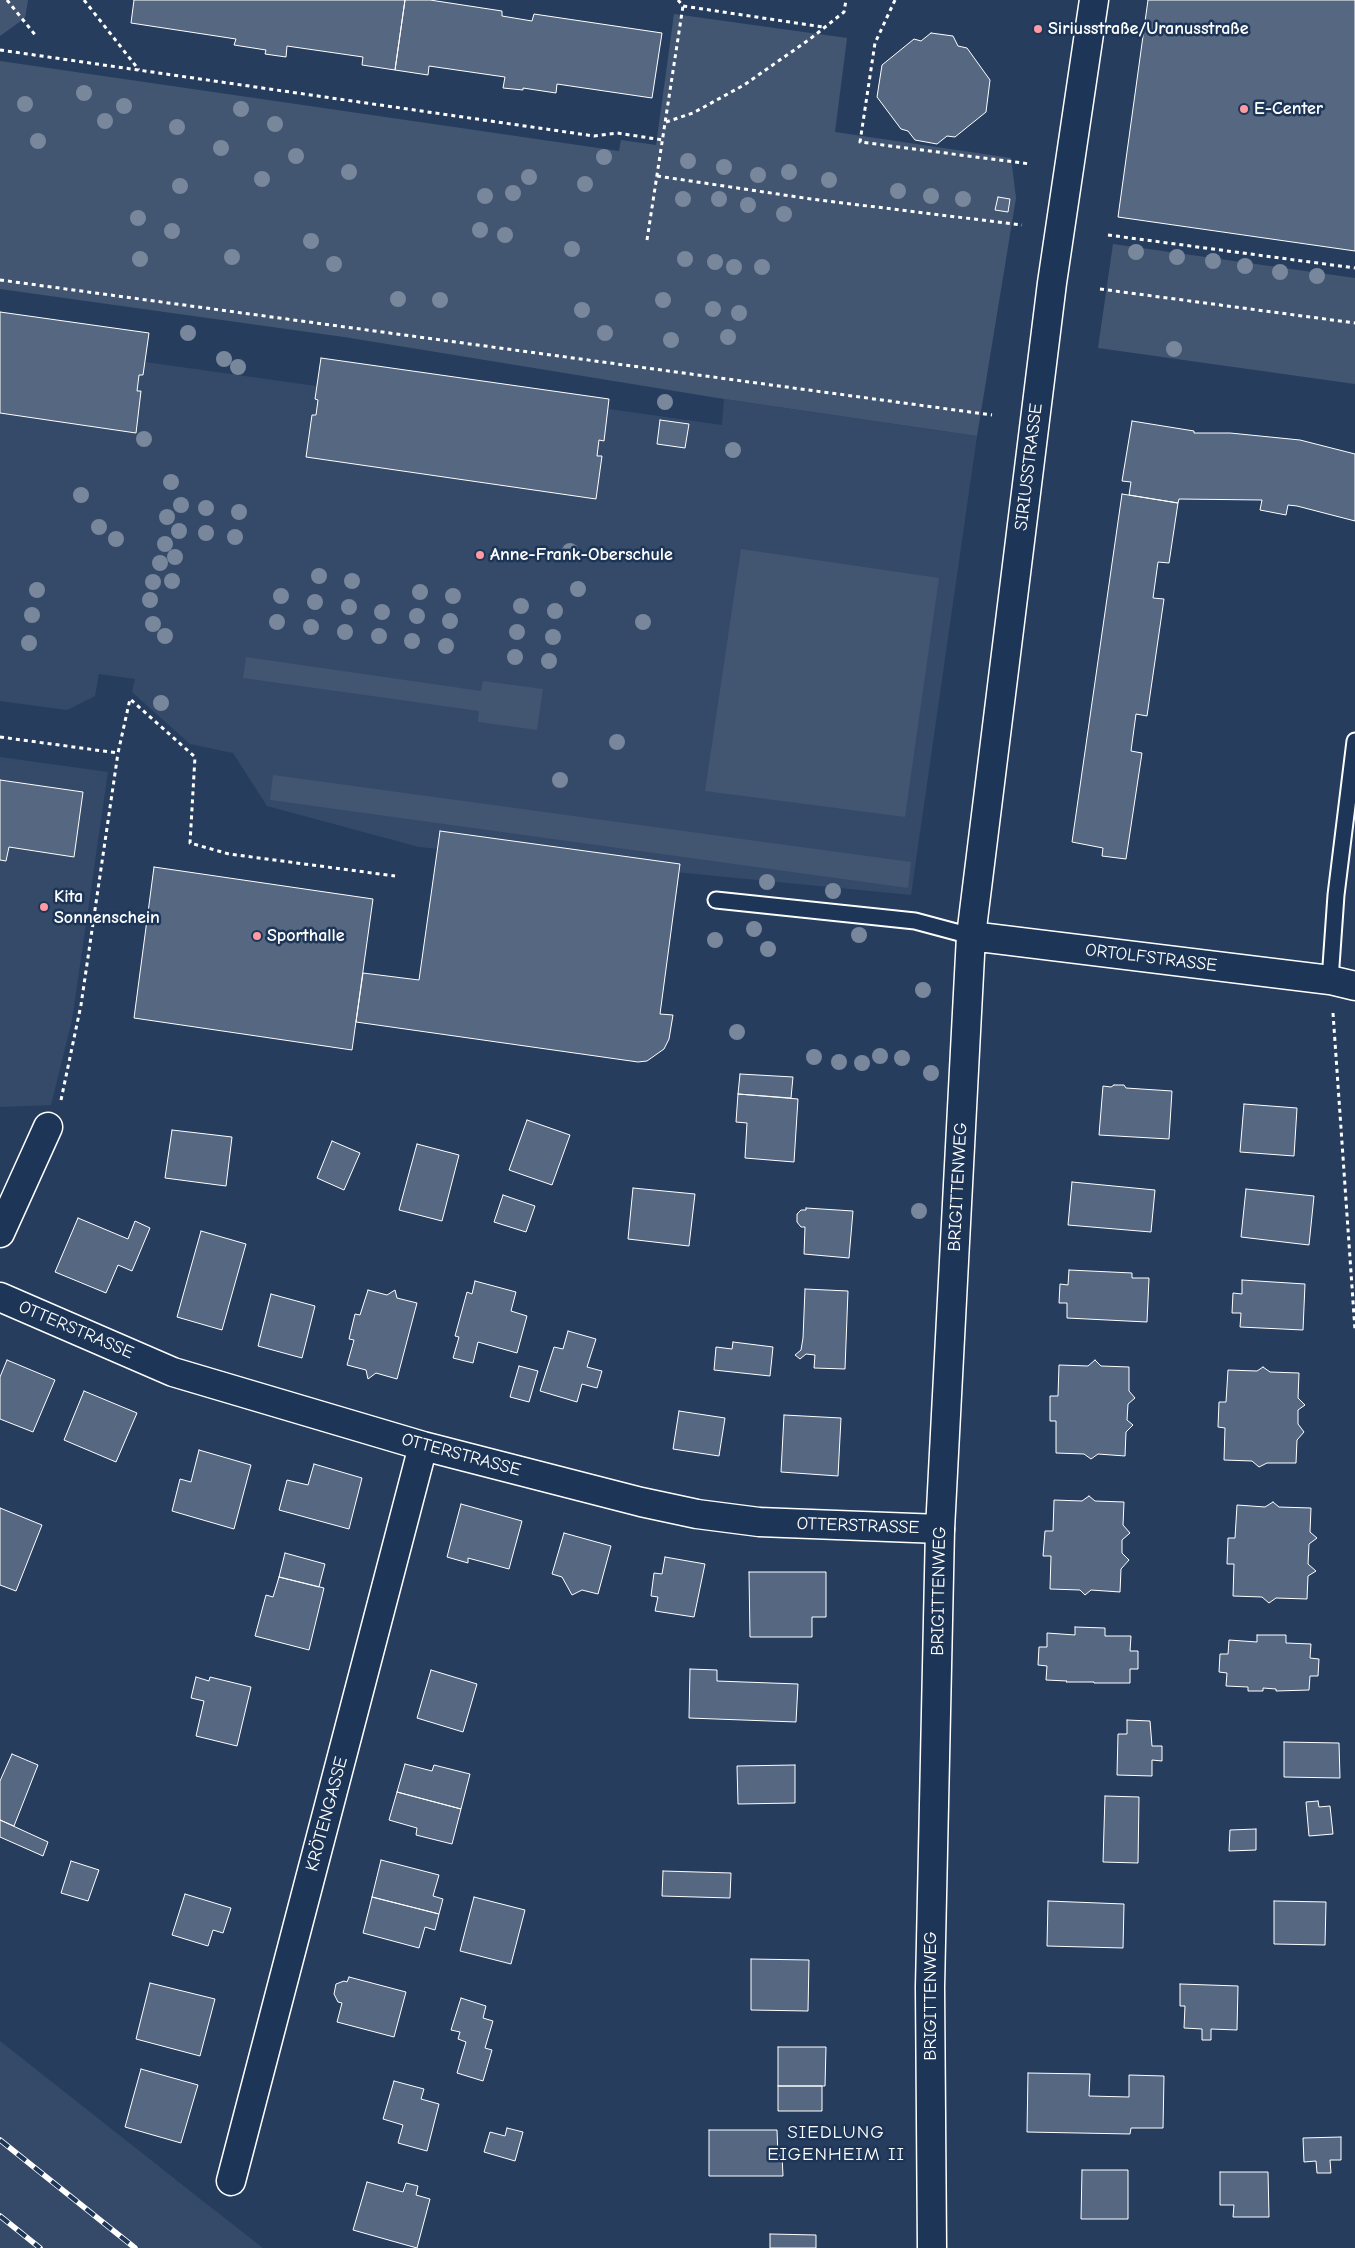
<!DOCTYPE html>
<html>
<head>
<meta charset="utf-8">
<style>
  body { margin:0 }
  canvas { display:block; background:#263d5e }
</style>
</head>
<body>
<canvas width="1355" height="2248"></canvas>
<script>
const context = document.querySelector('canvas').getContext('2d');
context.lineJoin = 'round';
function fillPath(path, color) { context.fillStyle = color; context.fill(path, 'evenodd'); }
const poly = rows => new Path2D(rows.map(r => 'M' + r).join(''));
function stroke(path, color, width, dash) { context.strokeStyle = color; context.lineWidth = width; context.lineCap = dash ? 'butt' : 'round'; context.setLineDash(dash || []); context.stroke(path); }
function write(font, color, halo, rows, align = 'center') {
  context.font = font + ' "Comic Neue",sans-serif'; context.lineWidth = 5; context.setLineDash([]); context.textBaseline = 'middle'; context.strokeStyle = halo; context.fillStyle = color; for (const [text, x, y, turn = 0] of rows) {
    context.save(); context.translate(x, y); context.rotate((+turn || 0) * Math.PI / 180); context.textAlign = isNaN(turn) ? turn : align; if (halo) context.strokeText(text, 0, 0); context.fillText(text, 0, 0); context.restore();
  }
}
fillPath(poly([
  [0,312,149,333,145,362,316,386,321,358,609,399,609,409,722,425,724,399,977,436,911,895,419,847,267,806,233,753,190,744,132,692,135,679,99,674,95,696,67,710,0,701],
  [0,757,108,772,72,1020,51,1105,0,1107],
  [0,2041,199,2198,263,2248,0,2248]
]), '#344a68');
fillPath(poly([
  [0,0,28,0,25,18,0,36],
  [674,14,847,38,835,132,1011,158,1016,198,977,436,724,399,344,337,0,289,0,61,619,151,621,140,656,145],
  [1113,244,1355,278,1355,384,1098,348],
  [741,549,939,578,905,817,705,791],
  [246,657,481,691,483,681,543,689,537,730,478,722,479,711,243,678],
  [273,775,911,862,908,888,270,800]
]), '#425672');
const building = poly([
  [134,0,405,0,395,70,362,65,363,57,287,46,286,57,265,54,266,50,234,45,236,39,131,23,134,0],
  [405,0,430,0,502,11,502,16,532,21,534,14,662,33,652,98,557,84,556,93,523,88,523,90,503,88,505,77,429,66,428,75,395,70,405,0],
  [1148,0,1355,0,1355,251,1118,217,1148,0],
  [931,33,953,36,958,46,967,48,990,80,986,112,955,137,947,136,937,144,915,140,908,131,901,129,877,97,882,65,914,39,921,41,931,33],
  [998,197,1010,199,1008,212,995,210,998,197],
  [0,312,149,333,143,375,139,375,137,391,141,391,136,433,0,413,0,312],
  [321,358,609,399,604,441,599,440,597,456,602,456,596,499,306,457,312,415,316,415,318,400,315,399,321,358],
  [660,420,689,424,685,448,657,444,660,420],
  [1132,421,1194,431,1194,433,1230,433,1300,440,1355,454,1355,521,1297,506,1288,505,1286,515,1260,510,1262,500,1179,499,1178,503,1129,495,1131,482,1122,481,1132,421],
  [1122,494,1178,503,1169,563,1158,562,1153,598,1164,599,1147,716,1136,714,1131,751,1142,753,1126,859,1102,856,1103,848,1072,842,1122,494],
  [0,780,83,792,74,857,9,847,6,861,0,860,0,780],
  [440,831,680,864,660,1014,673,1015,669,1039,664,1049,647,1061,638,1062,356,1022,363,973,419,980,440,831],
  [154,867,373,899,352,1050,134,1018,154,867],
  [740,1074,793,1077,791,1098,738,1094,740,1074],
  [1114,1085,1124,1085,1126,1088,1172,1091,1169,1139,1099,1135,1103,1086,1111,1087,1114,1085],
  [738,1094,798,1099,794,1162,745,1158,747,1123,736,1122,738,1094],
  [1244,1104,1297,1108,1294,1156,1240,1152,1244,1104],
  [527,1120,570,1135,552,1185,509,1170,527,1120],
  [172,1130,232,1137,226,1186,165,1178,172,1130],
  [332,1141,360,1153,344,1190,317,1178,332,1141],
  [417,1144,459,1155,442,1221,399,1210,417,1144],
  [1072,1182,1155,1190,1151,1232,1068,1225,1072,1182],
  [633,1188,695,1194,689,1246,628,1239,633,1188],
  [1246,1189,1314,1196,1309,1245,1241,1237,1246,1189],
  [503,1195,535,1206,526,1232,494,1222,503,1195],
  [806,1208,853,1211,849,1258,804,1254,805,1227,801,1227,797,1222,797,1214,801,1210,806,1210,806,1208],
  [78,1218,128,1239,135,1221,150,1228,132,1271,118,1265,106,1293,55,1272,78,1218],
  [201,1231,246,1244,222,1330,177,1317,201,1231],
  [1069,1270,1132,1273,1132,1278,1149,1278,1147,1322,1067,1318,1067,1303,1059,1303,1060,1284,1068,1285,1069,1270],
  [1242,1280,1305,1284,1303,1330,1240,1327,1241,1313,1232,1313,1233,1293,1242,1294,1242,1280],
  [475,1281,516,1292,511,1311,527,1316,517,1353,478,1342,473,1363,453,1358,459,1337,455,1336,467,1292,472,1294,475,1281],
  [805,1289,848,1291,845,1369,814,1368,815,1355,806,1354,800,1359,795,1355,801,1350,803,1338,805,1289],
  [368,1290,387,1295,395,1290,397,1298,417,1303,397,1379,376,1373,368,1379,366,1370,347,1365,354,1340,349,1339,355,1314,360,1315,368,1290],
  [271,1294,315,1306,302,1358,258,1346,271,1294],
  [568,1331,596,1339,587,1367,602,1371,597,1388,582,1384,577,1402,540,1391,554,1347,563,1349,568,1331],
  [733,1342,773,1347,770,1376,714,1370,716,1347,732,1349,733,1342],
  [7,1360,55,1380,33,1432,0,1419,0,1377,7,1360],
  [1095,1360,1101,1366,1129,1367,1129,1391,1135,1398,1128,1404,1127,1420,1133,1425,1126,1432,1125,1456,1098,1454,1091,1459,1084,1454,1056,1453,1056,1421,1050,1421,1050,1396,1058,1396,1059,1365,1088,1366,1095,1360],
  [519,1366,538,1371,529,1402,510,1397,519,1366],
  [1263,1367,1270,1372,1299,1373,1298,1398,1305,1405,1298,1410,1298,1424,1304,1432,1297,1440,1296,1463,1267,1463,1259,1467,1252,1461,1224,1460,1225,1428,1218,1427,1219,1402,1226,1402,1228,1370,1257,1371,1263,1367],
  [84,1391,137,1413,116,1462,64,1440,84,1391],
  [679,1411,725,1418,719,1456,673,1449,679,1411],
  [784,1415,841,1418,838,1476,781,1472,784,1415],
  [199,1450,251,1465,234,1529,172,1511,180,1479,191,1482,199,1450],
  [314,1464,362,1478,349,1529,279,1510,287,1480,308,1485,314,1464],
  [1089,1496,1095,1501,1124,1502,1123,1525,1130,1533,1122,1540,1122,1553,1129,1560,1121,1569,1120,1592,1091,1590,1085,1595,1080,1590,1050,1589,1051,1556,1043,1556,1045,1531,1053,1531,1054,1500,1082,1501,1089,1496],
  [1273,1502,1279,1507,1311,1508,1310,1532,1317,1538,1309,1544,1308,1564,1316,1571,1308,1576,1307,1599,1276,1598,1269,1603,1262,1597,1233,1596,1234,1564,1227,1564,1228,1538,1235,1538,1237,1505,1265,1507,1273,1502],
  [461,1504,522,1521,509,1569,468,1558,468,1563,447,1557,461,1504],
  [0,1508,42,1525,16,1591,0,1585,0,1508],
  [564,1533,611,1546,598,1594,582,1590,572,1595,562,1577,552,1574,564,1533],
  [285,1553,325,1564,319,1587,279,1577,285,1553],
  [665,1557,705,1564,694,1617,655,1611,658,1597,651,1596,654,1573,662,1574,665,1557],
  [749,1572,826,1572,826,1617,812,1617,812,1637,750,1637,749,1572],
  [279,1577,324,1588,309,1650,255,1636,266,1595,273,1597,279,1577],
  [1075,1627,1105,1628,1105,1636,1131,1636,1130,1651,1138,1651,1138,1669,1130,1669,1130,1683,1094,1683,1094,1682,1066,1682,1067,1681,1046,1680,1047,1666,1038,1665,1039,1647,1047,1647,1047,1633,1075,1635,1075,1627],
  [1257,1635,1286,1635,1286,1643,1311,1644,1310,1658,1319,1659,1318,1676,1310,1676,1309,1690,1276,1691,1276,1689,1263,1688,1263,1691,1248,1691,1248,1687,1226,1686,1227,1673,1219,1672,1220,1654,1228,1654,1229,1640,1257,1642,1257,1635],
  [690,1669,717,1670,717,1681,798,1684,796,1722,689,1718,690,1669],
  [431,1670,477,1684,463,1732,417,1718,431,1670],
  [196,1677,209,1681,210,1677,251,1687,237,1746,196,1736,204,1701,191,1698,196,1677],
  [1127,1720,1150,1721,1152,1746,1162,1746,1162,1761,1152,1760,1152,1776,1117,1775,1118,1734,1127,1734,1127,1720],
  [1284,1742,1339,1743,1340,1778,1284,1777,1284,1742],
  [12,1754,38,1765,14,1826,0,1820,0,1781,12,1754],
  [405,1764,432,1771,434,1765,470,1774,461,1809,397,1792,405,1764],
  [795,1765,795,1803,738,1804,737,1766,795,1765],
  [397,1792,461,1809,452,1844,416,1835,417,1828,389,1820,397,1792],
  [1105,1796,1139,1797,1138,1863,1103,1862,1105,1796],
  [1318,1801,1319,1807,1330,1806,1333,1834,1309,1836,1306,1802,1318,1801],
  [0,1820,48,1842,43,1856,0,1837,0,1820],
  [1256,1829,1256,1850,1229,1851,1230,1830,1256,1829],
  [381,1860,439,1875,433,1896,443,1899,439,1914,372,1897,381,1860],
  [71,1861,99,1870,88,1901,61,1893,71,1861],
  [663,1871,731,1873,730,1898,662,1896,663,1871],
  [185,1894,231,1908,223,1933,213,1930,208,1946,172,1935,185,1894],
  [372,1897,439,1914,435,1930,425,1927,419,1948,363,1933,372,1897],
  [474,1897,525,1910,511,1964,460,1951,474,1897],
  [1048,1901,1124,1904,1123,1948,1047,1946,1048,1901],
  [1274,1901,1326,1902,1325,1945,1274,1944,1274,1901],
  [751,1959,809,1960,808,2011,751,2010,751,1959],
  [349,1977,406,1992,394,2037,337,2022,342,2003,338,2002,334,1994,336,1984,344,1981,347,1982,349,1977],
  [150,1983,215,1999,200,2056,136,2039,150,1983],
  [1180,1984,1238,1986,1237,2030,1211,2029,1211,2040,1202,2040,1202,2029,1184,2028,1185,2006,1180,2006,1180,1984],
  [461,1998,486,2006,483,2018,493,2021,485,2048,492,2050,483,2081,457,2073,466,2042,458,2039,460,2032,451,2030,461,1998],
  [778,2047,826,2047,825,2086,778,2086,778,2047],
  [141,2069,198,2085,181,2143,125,2127,141,2069],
  [1028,2073,1090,2074,1089,2096,1129,2097,1129,2075,1164,2076,1163,2128,1131,2128,1130,2134,1027,2132,1028,2073],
  [394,2081,424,2089,421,2099,439,2104,427,2151,398,2143,403,2125,383,2119,394,2081],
  [778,2086,822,2086,822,2111,778,2111,778,2086],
  [507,2128,523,2132,515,2161,484,2152,490,2132,505,2136,507,2128],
  [709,2130,777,2130,778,2155,782,2155,783,2176,709,2176,709,2130],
  [1341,2137,1341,2160,1330,2160,1331,2173,1317,2173,1316,2161,1304,2162,1303,2138,1341,2137],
  [1082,2170,1128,2170,1128,2219,1081,2219,1082,2170],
  [1220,2172,1268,2172,1269,2217,1233,2217,1234,2205,1220,2205,1220,2172],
  [367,2182,403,2192,406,2183,418,2186,416,2195,430,2199,417,2248,353,2230,367,2182],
  [770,2234,816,2235,816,2248,770,2248,770,2234]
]);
fillPath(building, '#556781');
stroke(building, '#fff', 1);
const service = poly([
  [716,900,915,921,971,936],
  [1330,980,1336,895,1355,741]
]);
const minor = poly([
  [0,1233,48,1127],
  [0,1297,173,1372,423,1446,641,1502,697,1514,759,1522,940,1529],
  [231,2181,423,1446]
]);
const tertiary = poly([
  [971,936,1330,980,1355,986],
  [932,2248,930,1987,940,1529,971,936,1052,283,1094,0]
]);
stroke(service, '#fff', 19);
stroke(minor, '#fff', 31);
stroke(tertiary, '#fff', 31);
stroke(poly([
  [7,0,36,36],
  [84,0,139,70],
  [678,0,683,6,823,27],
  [895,0,875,43,860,142,1030,164],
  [0,50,594,136,617,133,663,140],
  [666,122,693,113,744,85,810,39,844,12,846,0],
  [657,176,811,199,1022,225],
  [1108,235,1355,268],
  [647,240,683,6],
  [0,280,992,415],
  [1100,289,1355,323],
  [0,737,118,753,130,699,195,757,190,843,229,854,395,876],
  [1333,1013,1355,1330],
  [61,1100,81,1005,118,753]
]), '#fff', 3, [4, 4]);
stroke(service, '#1d3557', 15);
stroke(minor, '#1d3557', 28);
stroke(tertiary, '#1d3557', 28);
const rail = poly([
  [0,2140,135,2248],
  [0,2216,40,2248]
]);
stroke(rail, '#fff', 5.5);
stroke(rail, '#1d3557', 4, [11]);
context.fillStyle = '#79879c';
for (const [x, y] of [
  [84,93],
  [25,104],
  [124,106],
  [241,109],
  [105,121],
  [275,124],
  [177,127],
  [38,141],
  [221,148],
  [296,156],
  [604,157],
  [688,161],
  [724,167],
  [349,172],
  [789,172],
  [758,175],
  [529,177],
  [262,179],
  [829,180],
  [585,184],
  [180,186],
  [898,191],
  [513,193],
  [485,196],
  [931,196],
  [683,199],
  [719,199],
  [963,199],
  [748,205],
  [784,214],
  [138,218],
  [480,230],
  [172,231],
  [505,235],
  [311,241],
  [572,249],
  [1136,252],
  [232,257],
  [1177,257],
  [140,259],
  [685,259],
  [1213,261],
  [715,262],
  [334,264],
  [1245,266],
  [734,267],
  [762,267],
  [1280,272],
  [1317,276],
  [398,299],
  [440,300],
  [663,300],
  [713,309],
  [582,310],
  [739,313],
  [188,333],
  [605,333],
  [728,337],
  [671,340],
  [1174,349],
  [224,359],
  [238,367],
  [665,402],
  [144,439],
  [733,450],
  [171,482],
  [81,495],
  [181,505],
  [206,508],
  [239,512],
  [167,517],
  [99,527],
  [179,531],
  [206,533],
  [235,537],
  [116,539],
  [165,544],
  [570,551],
  [175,557],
  [160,563],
  [319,576],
  [172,581],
  [352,581],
  [153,582],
  [578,589],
  [37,590],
  [420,592],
  [281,596],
  [453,596],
  [150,600],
  [315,602],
  [521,606],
  [349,607],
  [555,611],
  [382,612],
  [32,615],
  [417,616],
  [450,621],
  [277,622],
  [643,622],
  [153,624],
  [311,627],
  [345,632],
  [517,632],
  [165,636],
  [379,636],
  [553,637],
  [412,641],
  [29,643],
  [446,646],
  [515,657],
  [549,661],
  [161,703],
  [617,742],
  [560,780],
  [767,882],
  [833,891],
  [754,929],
  [859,935],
  [715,940],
  [768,949],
  [923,990],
  [737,1032],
  [880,1056],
  [814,1057],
  [902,1058],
  [839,1062],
  [862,1063],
  [931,1073],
  [919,1211]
]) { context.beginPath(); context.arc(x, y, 8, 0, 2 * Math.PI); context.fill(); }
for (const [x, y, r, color] of [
  [1038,29,5,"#ff9aa2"],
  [1244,109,5,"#ff9aa2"],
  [480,555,5,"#ff9aa2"],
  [44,907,5,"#ff9aa2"],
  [257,936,5,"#ff9aa2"]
]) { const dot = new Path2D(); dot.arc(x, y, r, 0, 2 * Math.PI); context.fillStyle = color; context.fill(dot); stroke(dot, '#1d3557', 2); }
write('bold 18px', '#fff', '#1d3557', [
  ["Siriusstraße/Uranusstraße",1048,29],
  ["E-Center",1254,109],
  ["Anne-Frank-Oberschule",490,555],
  ["Kita",54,897],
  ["Sonnenschein",54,918],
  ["Sporthalle",267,936]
], 'left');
write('18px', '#fff', '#1d3557', [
  ["SIRIUSSTRASSE",1029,467,-83],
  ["ORTOLFSTRASSE",1151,958,7],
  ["BRIGITTENWEG",958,1187,-87],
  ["OTTERSTRASSE",76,1330,23],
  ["OTTERSTRASSE",461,1455,15],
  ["OTTERSTRASSE",858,1526,2],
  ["BRIGITTENWEG",939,1591,-89],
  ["KRÖTENGASSE",327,1814,-75],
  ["BRIGITTENWEG",931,1996,-90]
]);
context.letterSpacing = '1px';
write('19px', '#fff', '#1d3557', [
  ["SIEDLUNG",836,2133],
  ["EIGENHEIM II",836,2155]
]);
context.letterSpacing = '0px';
</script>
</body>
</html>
